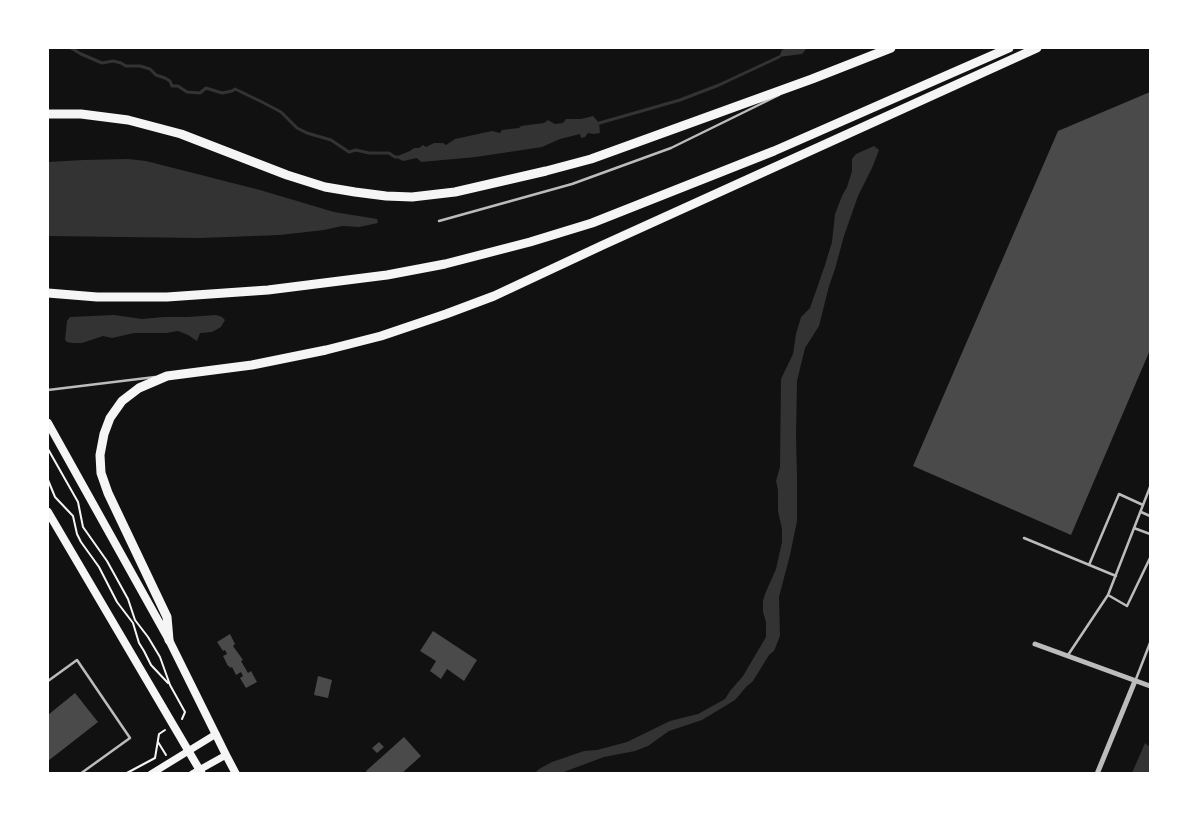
<!DOCTYPE html>
<html>
<head>
<meta charset="utf-8">
<style>
  body { margin:0 }
  #map { position:relative; width:1198px; height:821px; overflow:hidden; background:#111; font-family:Manrope,sans-serif }
  canvas { display:block }
  .frame { position:absolute; inset:0; border:49px solid #fff; pointer-events:none }
</style>
</head>
<body>
<div id="map">
<canvas width="1198" height="821"></canvas>
<div class="frame"></div>
</div>
<script>
const context = document.querySelector('canvas').getContext('2d');
context.lineJoin = 'round';
function fillPath(path, color) { context.fillStyle = color; context.fill(path, 'evenodd'); }
const poly = rows => new Path2D(rows.map(r => 'M' + r).join(''));
function stroke(path, color, width, dash) { context.strokeStyle = color; context.lineWidth = width; context.lineCap = dash ? 'butt' : 'round'; context.setLineDash(dash || []); context.stroke(path); }
fillPath(poly([
  [786,48,807,48,802,54,779,57,782,50],
  [593,116,599,123,600,133,594,134,588,133,585,137,581,138,580,134,560,139,542,147,476,157,421,162,417,158,403,161,395,157,410,151,414,148,419,148,423,145,426,147,434,143,443,143,446,145,455,139,492,131,500,133,502,130,519,128,521,126,544,123,548,120,555,124,563,123,566,119,581,119],
  [874,146,879,150,872,168,858,196,844,236,835,269,829,286,819,326,805,348,797,381,796,435,797,477,797,521,790,555,779,597,780,636,774,651,769,655,753,681,746,687,735,700,702,720,669,731,648,746,635,751,604,757,561,773,535,773,539,769,552,762,584,751,597,750,627,742,670,721,698,714,725,699,730,691,743,676,766,637,766,622,763,612,763,601,765,594,776,569,782,542,782,529,778,511,778,490,776,481,780,467,781,379,793,354,796,334,801,317,810,308,825,265,832,242,835,214,842,196,847,187,852,171,852,159,856,154],
  [128,159,146,161,260,190,334,212,377,219,378,223,359,227,342,226,324,230,280,235,200,238,48,236,48,162,83,160],
  [114,315,142,319,163,317,187,317,216,315,222,317,225,320,221,327,212,332,200,333,197,341,188,335,178,331,166,333,134,333,112,338,103,336,82,343,72,343,67,342,65,340,67,321,70,317],
  [1145,743,1150,747,1150,773,1132,773]
]), '#333');
stroke(poly([
  [71,48,81,54,102,63,113,61,121,63,126,66,140,66,150,69,156,75,165,78,170,81,172,86,178,86,187,92,200,93,206,88,222,93,232,91,235,89,262,102,281,112,297,128,307,133,331,140,349,152,356,150,369,153,389,153,395,157,398,157],
  [596,124,680,100,719,85,779,57]
]), '#333', 3);
fillPath(poly([
  [1150,92,1150,350,1071,535,913,466,1058,131],
  [433,631,477,660,464,681,447,669,441,679,430,671,436,661,420,651],
  [230,634,235,644,233,646,243,660,241,661,248,673,251,671,257,682,246,688,240,678,243,676,241,672,236,675,232,667,230,668,229,666,228,666,223,656,227,654,225,650,223,651,217,642],
  [318,676,332,680,328,698,314,695],
  [75,693,98,722,48,761,48,715],
  [404,737,421,756,401,774,368,774,366,771],
  [379,742,384,747,377,753,372,748]
]), '#4a4a4a');
stroke(poly([
  [48,449,78,502,83,527,107,561,128,599,135,620,148,637,160,657,170,685,185,712,182,719],
  [48,480,55,497,73,516,77,534,81,542,99,567,117,602,133,623,139,643,144,651,151,665,168,683],
  [158,742,166,755],
  [125,774,155,758,159,734,165,730]
]), '#f5f5f5', 2);
stroke(poly([
  [439,221,572,184,671,148,779,95],
  [48,390,155,377],
  [1141,512,1150,516],
  [1134,528,1150,534],
  [1024,538,1116,576],
  [1089,565,1119,494,1143,505],
  [1108,595,1127,606,1150,558],
  [1068,655,1108,595,1150,487],
  [1136,679,1150,643],
  [48,681,77,660,130,738,80,774]
]), '#bcbcbc', 2.5);
stroke(poly([
  [1035,644,1150,686],
  [1097,774,1135,681]
]), '#bcbcbc', 5);
stroke(poly([
  [151,774,216,734],
  [192,774,226,755]
]), '#f5f5f5', 7);
stroke(poly([
  [48,423,169,640,226,755,236,774],
  [48,512,202,774]
]), '#f5f5f5', 8);
stroke(poly([
  [48,114,81,114,128,120,181,134,287,175,325,187,355,192,386,196,412,197,455,192,546,171,591,159,812,79,891,48],
  [48,293,97,297,167,297,268,290,387,275,445,264,530,242,592,223,774,151,1009,48],
  [169,640,167,617,108,493,101,473,100,455,104,434,110,418,122,401,139,388,167,376,252,365,326,350,381,336,446,314,494,296,603,245,1037,48]
]), '#f5f5f5', 9);
</script>
</body>
</html>
